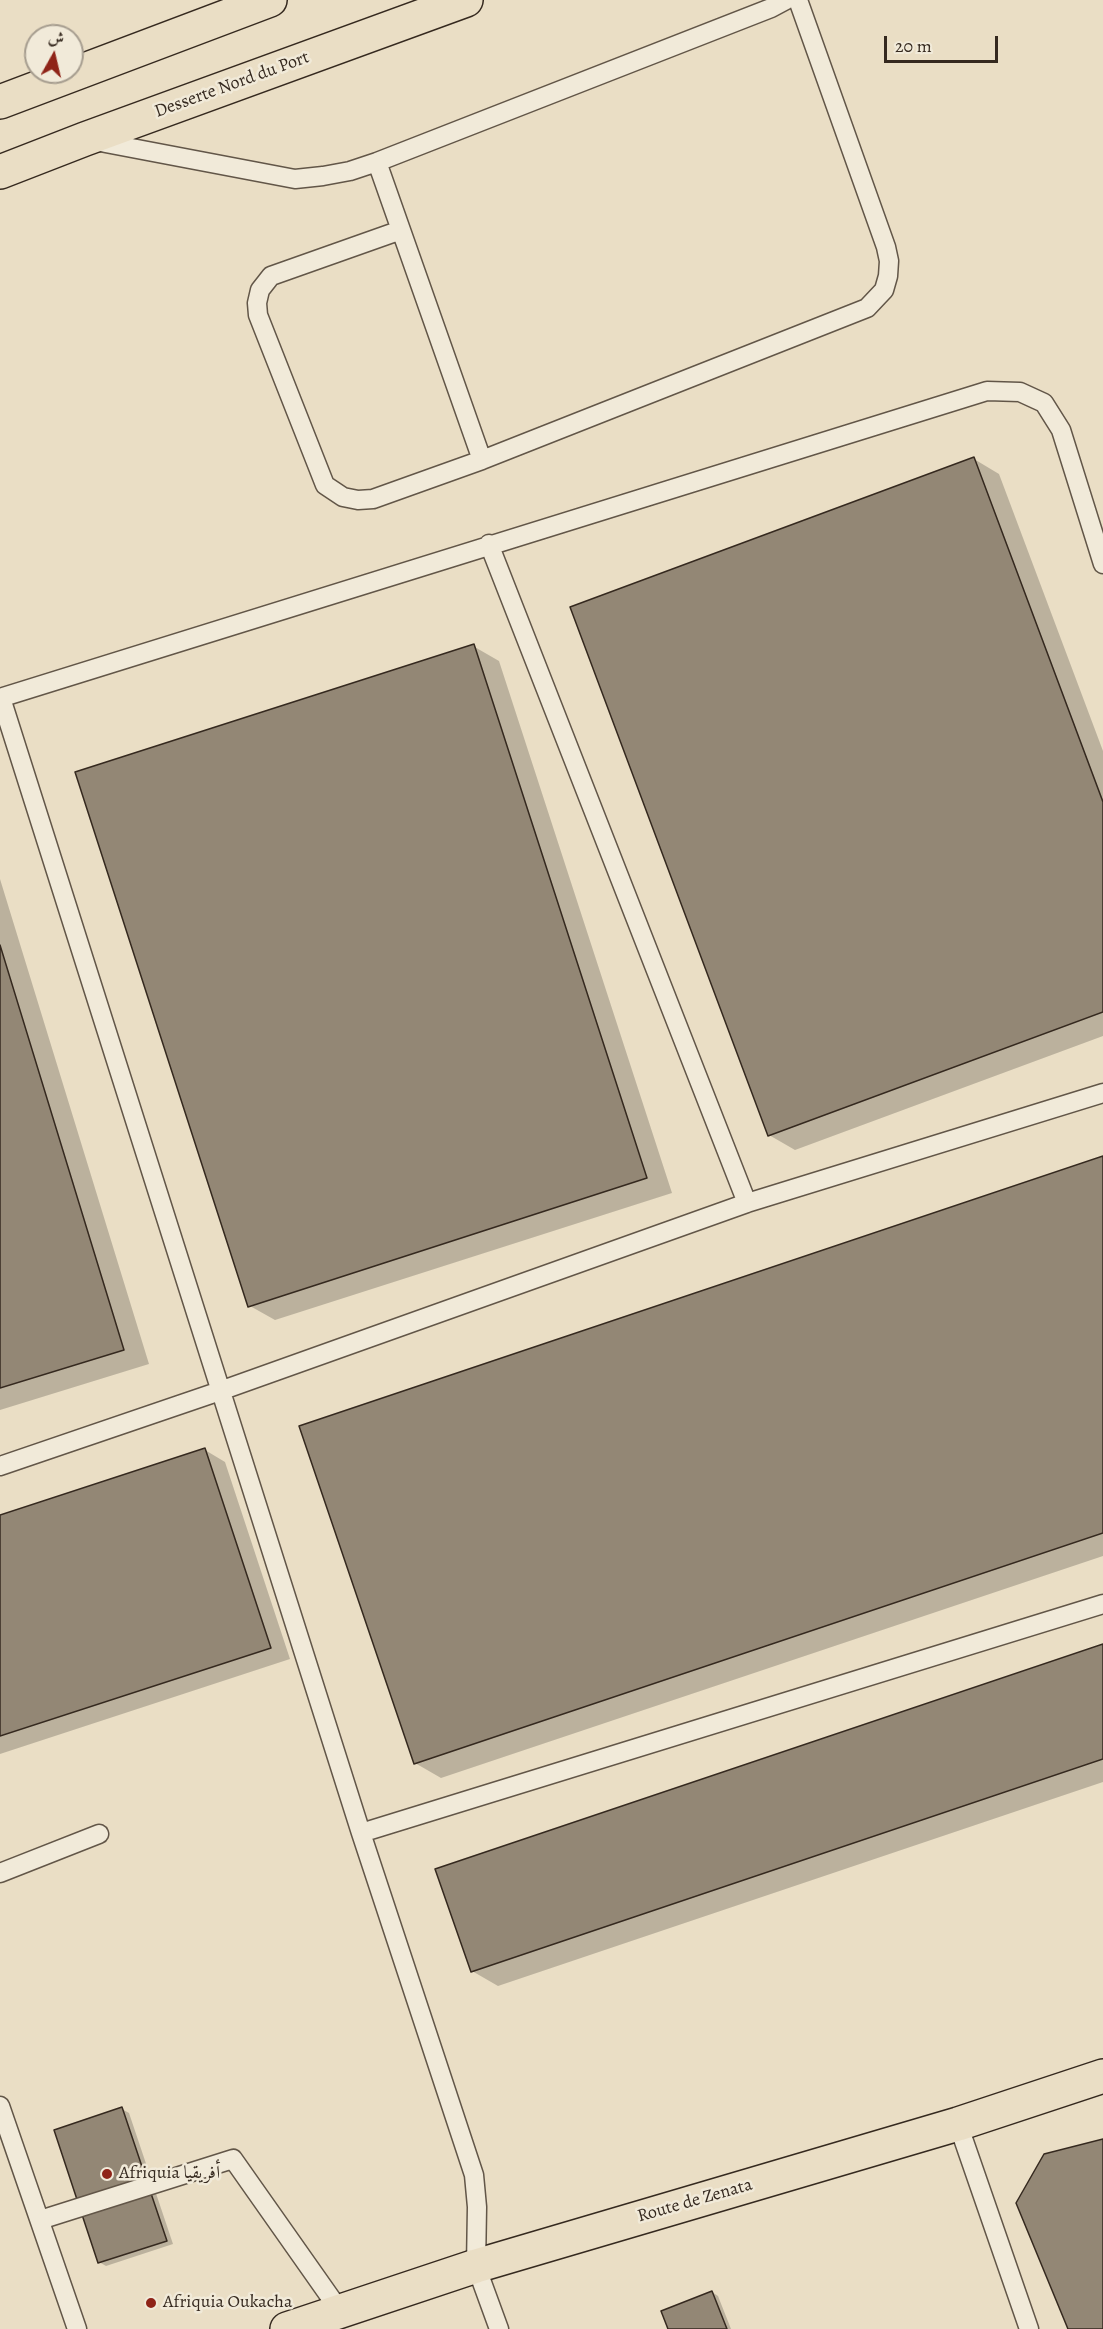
<!DOCTYPE html>
<html>
<head>
<meta charset="utf-8">
<style>
  body { margin:0 }
  #map { position:relative; width:1103px; height:2329px; overflow:hidden; background:#eadec5; font-family:Alegreya,Amiri,serif }
  canvas { display:block }
  .north { position:absolute; left:24px; top:24px; width:60px; height:60px; box-sizing:border-box; background:#f1ead9; border:2px solid #a69d8f; border-radius:50%; rotate:8deg; font-size:16px; font-weight:700; line-height:24px; text-align:center; color:#35291f }
  .north::after { content:''; display:block; margin:auto; width:21px; height:27px; background:#8f2418; clip-path:polygon(50% 0,100% 100%,50% 72%,0 100%) }
  .scale { position:absolute; left:884px; top:36px; width:114px; height:27px; box-sizing:border-box; border:3px solid #35291f; border-top:0; padding-left:8px; font-size:18px; line-height:21px; white-space:nowrap; color:#35291f; -webkit-text-stroke:4px #f1ead9; paint-order:stroke }
</style>
</head>
<body>
<div id="map">
<canvas width="1103" height="2329"></canvas>
<div class="north">ش</div>
<div class="scale">20 m</div>
</div>
<script>
const context = document.querySelector('canvas').getContext('2d');
context.lineJoin = 'round';
function fillPath(path, color) { context.fillStyle = color; context.fill(path, 'evenodd'); }
const poly = rows => new Path2D(rows.map(r => 'M' + r).join(''));
function stroke(path, color, width, dash) { context.strokeStyle = color; context.lineWidth = width; context.lineCap = dash ? 'butt' : 'round'; context.setLineDash(dash || []); context.stroke(path); }
function write(font, color, halo, rows, align = 'center') {
  context.font = font + ' Alegreya,Amiri,serif'; context.lineWidth = 5; context.setLineDash([]); context.textBaseline = 'middle'; context.strokeStyle = halo; context.fillStyle = color; for (const [text, x, y, turn = 0] of rows) {
    context.save(); context.translate(x, y); context.rotate((+turn || 0) * Math.PI / 180); context.textAlign = isNaN(turn) ? turn : align; if (halo) context.strokeText(text, 0, 0); context.fillText(text, 0, 0); context.restore();
  }
}
fillPath(poly([
  [974,459,999,474,1103,751,1103,1036,795,1150,769,1135],
  [473,646,499,661,672,1193,275,1320,250,1306],
  [0,879,149,1364,0,1410],
  [1103,1157,1103,1556,441,1778,415,1763],
  [205,1450,225,1462,290,1659,0,1754,0,1517],
  [1103,1645,1103,1782,498,1986,472,1971],
  [122,2109,129,2113,173,2244,106,2266,99,2262],
  [712,2292,718,2296,731,2329,670,2329]
]), '#0003');
const building = poly([
  [974,457,1103,802,1103,1012,768,1136,570,607,974,457],
  [474,644,647,1178,248,1307,75,772,474,644],
  [0,945,124,1350,0,1388,0,945],
  [1103,1156,1103,1533,414,1764,299,1426,1103,1156],
  [205,1448,271,1648,0,1736,0,1515,205,1448],
  [1103,1644,1103,1759,471,1972,435,1869,1103,1644],
  [122,2107,167,2241,98,2263,54,2130,122,2107],
  [1103,2139,1103,2329,1068,2329,1016,2203,1044,2154,1103,2139],
  [712,2291,727,2329,668,2329,661,2311,712,2291]
]);
fillPath(building, '#938775');
stroke(building, '#35291f', 1.5);
const service = poly([
  [95,141,295,179,323,176,350,171,377,162,771,8,786,0],
  [377,162,482,460],
  [401,230,271,276,260,290,257,303,258,315,325,485,343,497,358,500,373,499,482,460,867,308,884,290,888,276,889,261,886,247,798,0],
  [489,544,747,1203],
  [0,698,987,391,1020,392,1044,403,1061,430,1103,564],
  [1,698,361,1833,474,2175,477,2207,476,2266,499,2329],
  [0,1466,220,1391,747,1203,1103,1093],
  [361,1833,1103,1604],
  [0,1873,99,1834],
  [0,2106,77,2329],
  [958,2124,1029,2329],
  [40,2220,233,2159,340,2311]
]);
const primary = poly([
  [0,102,270,0],
  [0,172,85,139,466,0],
  [287,2329,476,2266,958,2124,1103,2076]
]);
stroke(service, '#625648', 21);
stroke(primary, '#35291f', 36);
stroke(service, '#f1ead9', 18);
stroke(primary, '#eadec5', 33);
for (const [x, y, r, color] of [
  [107,2174,6,"#8f2418"],
  [151,2303,6,"#8f2418"]
]) { const dot = new Path2D(); dot.arc(x, y, r, 0, 2 * Math.PI); context.fillStyle = color; context.fill(dot); stroke(dot, '#f1ead9', 2); }
write('18px', '#35291f', '#f1ead9', [
  ["Desserte Nord du Port",232,85,-20],
  ["Route de Zenata",695,2201,-16]
]);
write('18px', '#35291f', '#f1ead9', [
  ["Afriquia أفريقيا",119,2174],
  ["Afriquia Oukacha",163,2303]
], 'left');
</script>
</body>
</html>
